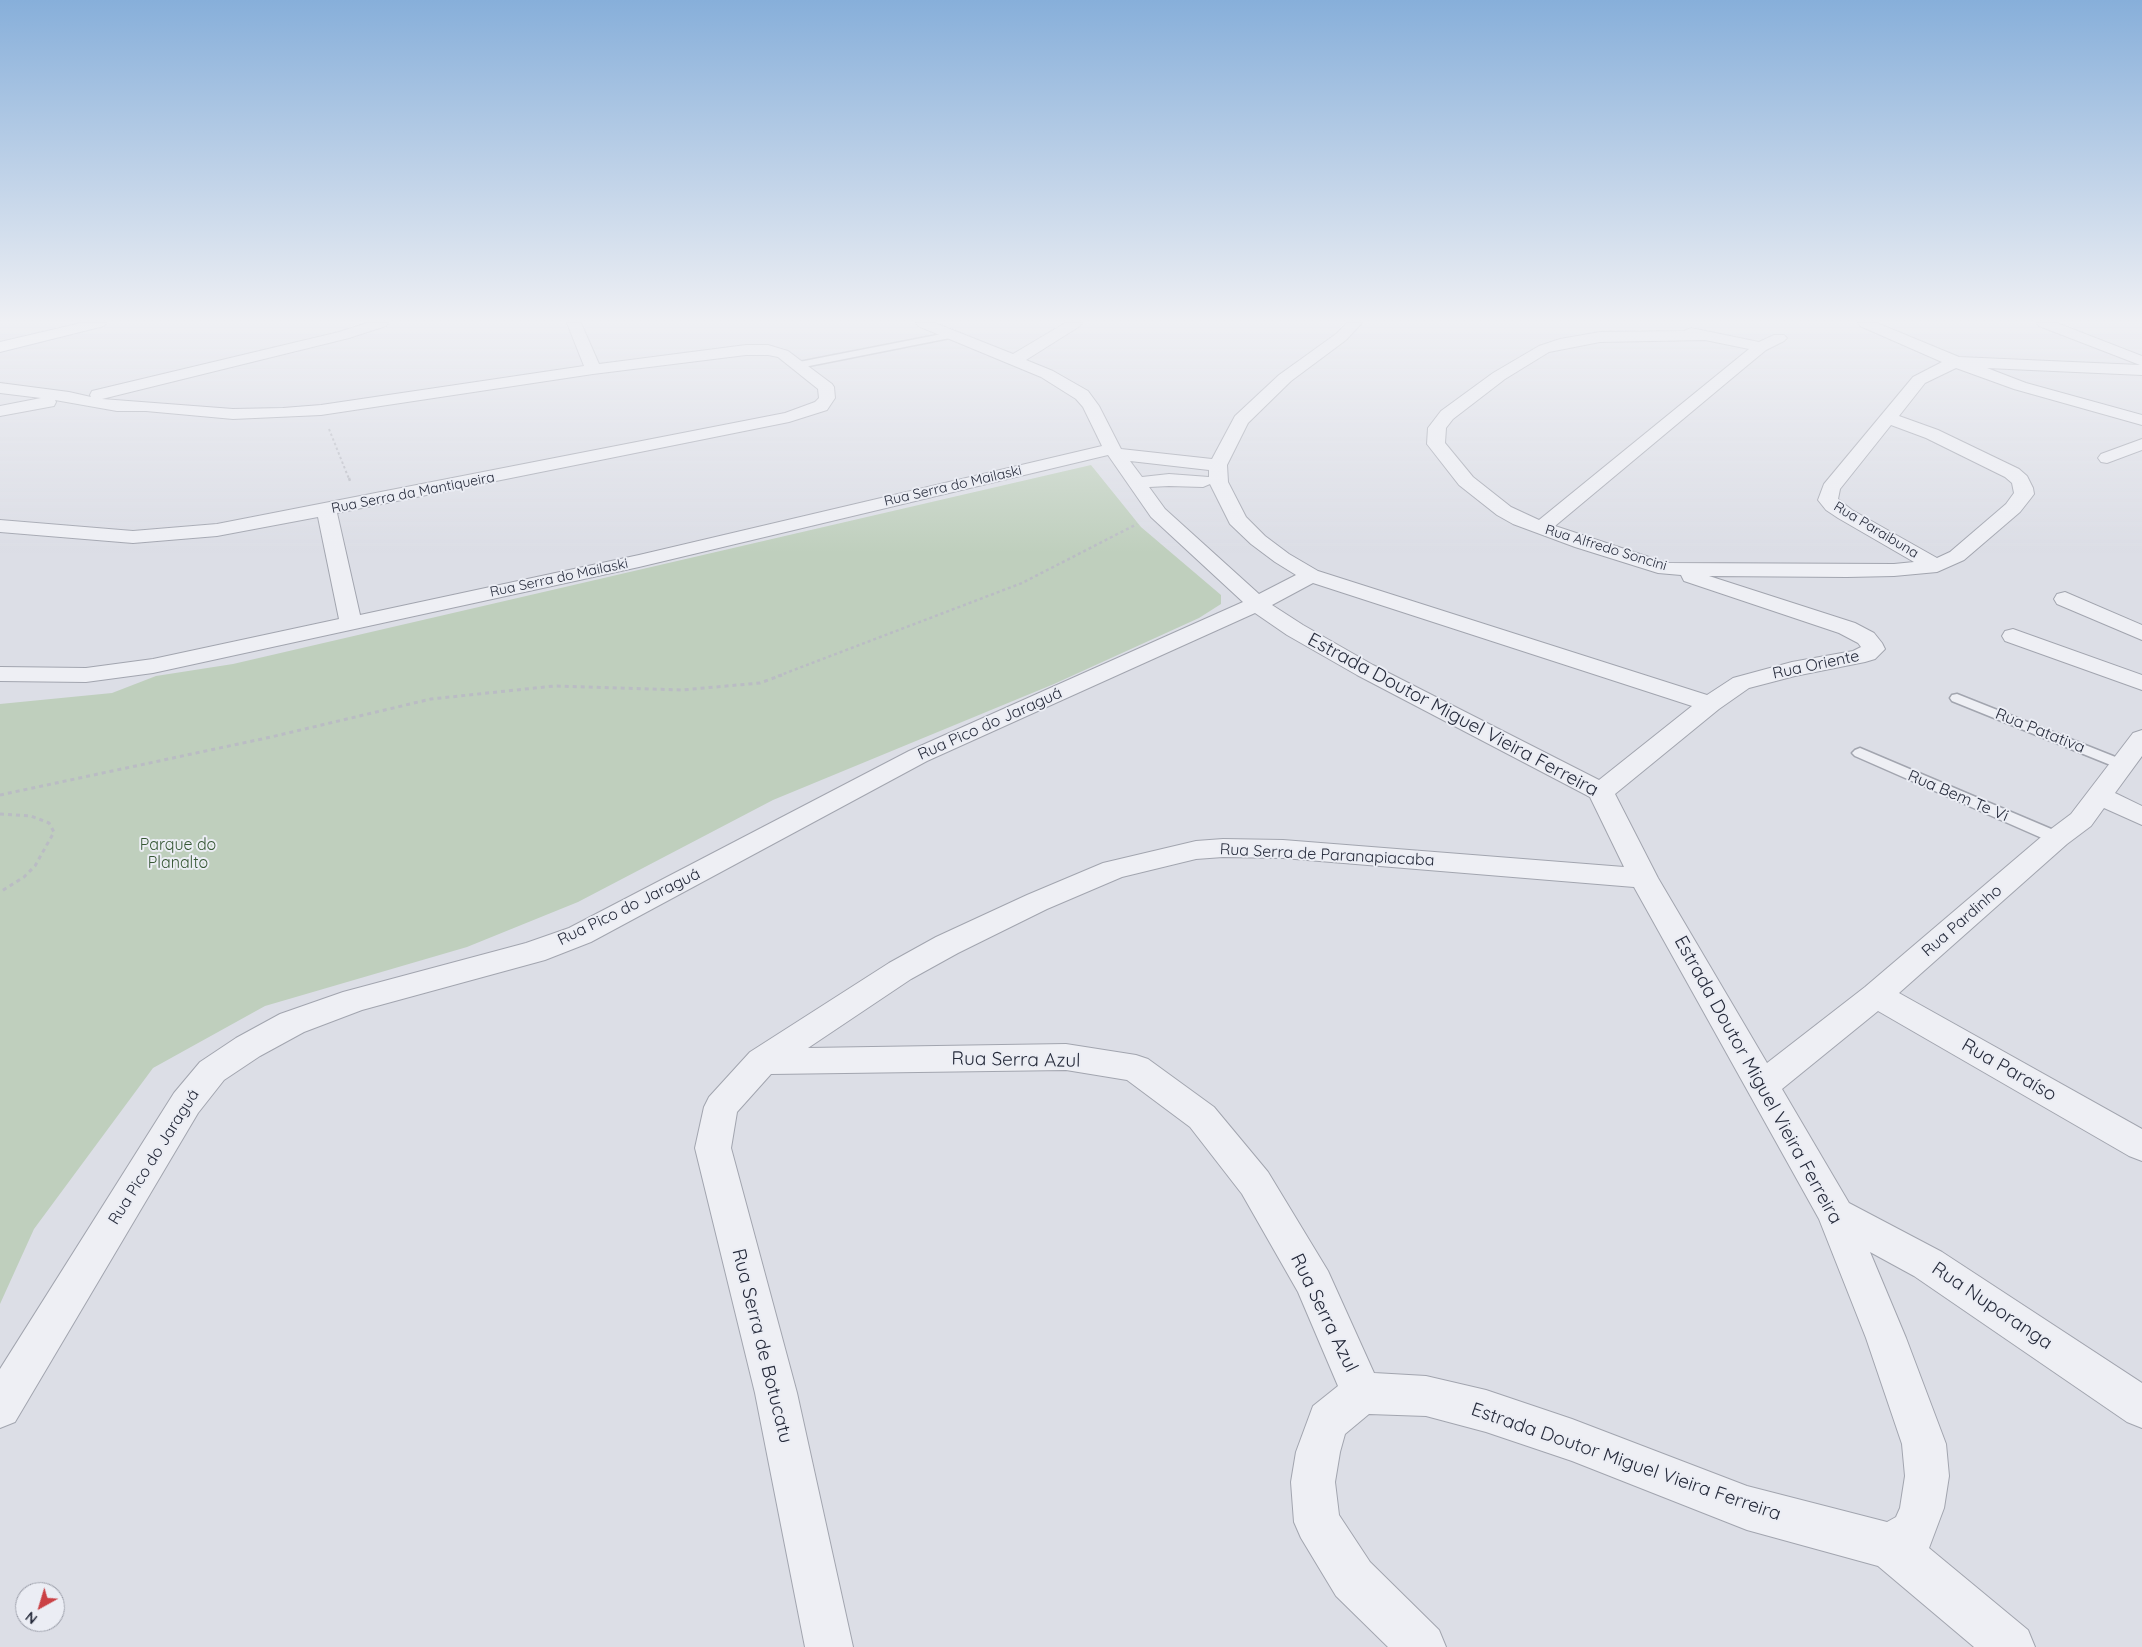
<!DOCTYPE html>
<html>
<head>
<meta charset="utf-8">
<style>
  body { margin:0 }
  #map { position:relative; width:2142px; height:1647px; overflow:hidden; background:#dcdee6; font-family:Quicksand,sans-serif }
  canvas { display:block }
  .north { position:absolute; left:15px; top:1582px; width:50px; height:50px; box-sizing:border-box; background:#ebedf4; border:1px solid #9c9faa; border-radius:50%; rotate:219deg; font-size:14px; font-weight:700; line-height:20px; text-align:center; color:#262b3b }
  .north::after { content:''; display:block; margin:auto; width:18px; height:22px; background:#ca4145; clip-path:polygon(50% 0,100% 100%,50% 72%,0 100%) }
</style>
</head>
<body>
<div id="map">
<canvas width="2142" height="1647"></canvas>
<div class="north">N</div>
</div>
<script>
const context = document.querySelector('canvas').getContext('2d');
context.lineJoin = 'round';
function fillPath(path, color) { context.fillStyle = color; context.fill(path, 'evenodd'); }
const poly = rows => new Path2D(rows.map(r => 'M' + r).join(''));
function stroke(path, color, width, dash) { context.strokeStyle = color; context.lineWidth = width; context.lineCap = dash ? 'butt' : 'round'; context.setLineDash(dash || []); context.stroke(path); }
function write(font, color, halo, rows, align = 'center') {
  context.font = font + ' Quicksand,sans-serif'; context.lineWidth = 4; context.setLineDash([]); context.textBaseline = 'middle'; context.strokeStyle = halo; context.fillStyle = color; for (const [text, x, y, turn = 0] of rows) {
    context.save(); context.translate(x, y); context.rotate((+turn || 0) * Math.PI / 180); context.textAlign = isNaN(turn) ? turn : align; if (halo) context.strokeText(text, 0, 0); context.fillText(text, 0, 0); context.restore();
  }
}
fillPath(poly([
  [1091,465,1141,527,1221,595,1221,604,1199,618,1054,684,773,800,578,902,467,947,265,1006,153,1068,34,1229,0,1304,0,704,112,693,156,676,233,664]
]), '#bfcfbd');
const lane = poly([
  [952,332,956,335,955,337,799,368,794,365,799,362,952,332],
  [1957,694,2128,762,2131,765,2128,768,2118,768,1952,701,1950,698,1952,695,1957,694],
  [1860,748,2063,834,2065,838,2063,842,2057,843,2051,842,1855,756,1852,753,1855,750,1860,748]
]);
const street = poly([
  [367,323,388,323,386,326,349,338,102,399,233,409,283,408,321,405,584,366,567,323,581,323,599,364,746,345,768,345,788,351,832,384,834,387,835,398,827,410,789,422,337,513,360,615,639,555,1102,446,1083,407,1076,399,1041,377,918,326,916,323,935,323,1013,354,1065,323,1082,323,1080,326,1026,360,1053,371,1088,391,1099,406,1121,449,1212,459,1235,416,1279,375,1336,334,1347,323,1362,323,1346,340,1291,381,1248,423,1227,465,1228,482,1246,517,1265,536,1289,554,1318,571,1707,695,1733,678,1792,662,1853,651,1861,647,1858,643,1839,633,1684,581,1681,575,1658,573,1575,547,1513,524,1497,515,1459,485,1427,444,1428,428,1441,411,1493,373,1539,346,1560,339,1600,332,1684,331,1691,328,1759,342,1774,335,1784,335,1787,338,1784,341,1766,350,1743,369,1555,526,1667,563,1894,564,1914,562,1838,518,1826,510,1818,500,1824,484,1913,377,1942,362,1860,326,1858,323,1877,323,1959,357,2140,365,2039,326,2037,323,2057,323,2142,356,2142,375,1987,368,2026,383,2142,415,2142,425,2014,389,1956,368,1925,383,1899,416,1938,430,2019,469,2027,476,2033,488,2034,494,2031,498,2020,512,1964,560,1937,572,1894,576,1847,577,1709,576,1855,623,1874,633,1882,643,1885,649,1875,659,1865,662,1795,676,1749,688,1719,709,1615,794,1658,878,1767,1063,1865,987,2047,832,2071,814,2133,733,2142,730,2142,756,2115,793,2142,806,2142,825,2104,808,2091,826,2067,844,1899,993,2142,1129,2142,1161,2129,1156,1878,1011,1782,1089,1849,1203,1942,1252,2142,1383,2142,1428,2127,1422,1914,1276,1870,1252,1906,1338,1946,1444,1949,1476,1944,1508,1929,1548,2028,1630,2035,1647,1974,1647,1878,1566,1747,1530,1572,1461,1486,1432,1426,1416,1369,1414,1345,1434,1340,1452,1335,1482,1339,1515,1370,1562,1439,1630,1446,1647,1388,1647,1336,1596,1301,1538,1294,1522,1291,1482,1296,1452,1313,1406,1338,1386,1298,1292,1242,1194,1190,1127,1127,1080,1066,1070,771,1074,737,1112,731,1148,797,1393,853,1647,805,1647,755,1393,695,1148,704,1107,709,1097,750,1052,889,963,936,937,1027,895,1103,863,1196,841,1223,839,1283,840,1624,867,1590,797,1357,675,1287,635,1255,613,927,761,591,942,545,960,362,1010,304,1032,260,1056,224,1080,198,1113,15,1422,0,1428,0,1369,174,1093,200,1062,236,1038,280,1014,343,992,526,943,569,928,909,751,1243,602,1151,517,1108,455,639,567,153,673,86,682,0,681,0,667,86,668,153,659,339,619,318,517,217,536,133,543,0,532,0,520,133,531,217,524,785,413,815,402,819,398,818,389,778,357,768,355,746,355,593,374,321,415,233,419,146,411,117,411,55,400,56,402,54,406,0,416,0,406,41,398,0,393,0,383,69,392,91,397,90,395,92,391,339,332,367,323],
  [1705,340,1749,349,1539,520,1511,507,1473,477,1445,443,1446,428,1453,419,1505,379,1549,352,1600,342,1705,340],
  [1891,425,1926,438,2005,477,2012,483,2014,493,2006,504,1950,552,1937,558,1852,510,1838,499,1840,489,1891,425],
  [1130,461,1209,470,1209,477,1169,474,1142,477,1130,461],
  [1210,484,1230,524,1251,544,1275,562,1296,575,1259,594,1165,509,1149,487,1169,486,1203,487,1210,484],
  [1313,583,1692,706,1599,780,1373,665,1303,625,1272,605,1313,583],
  [1223,857,1283,858,1634,887,1819,1219,1866,1338,1902,1444,1905,1476,1900,1508,1896,1517,1887,1522,1747,1486,1572,1419,1486,1390,1426,1376,1374,1373,1328,1271,1268,1172,1214,1107,1148,1059,1136,1055,1066,1044,808,1048,911,979,958,953,1047,909,1122,877,1196,859,1223,857],
  [2142,439,2142,450,2107,463,2101,462,2098,458,2101,454,2142,439],
  [2065,592,2142,625,2142,640,2057,604,2054,599,2057,594,2065,592],
  [2013,629,2142,675,2142,690,2005,641,2002,636,2005,631,2013,629]
]);
const primary = poly([
  [81,323,106,323,104,326,0,352,0,342,81,323]
]);
stroke(lane, '#a2a5af', 3);
stroke(street, '#a2a5af', 2);
stroke(primary, '#9ba1b1', 2);
stroke(poly([
  [329,429,349,479]
]), '#babcc4', 2, [2.5, 2.5]);
stroke(poly([
  [349,478,350,481],
  [778,676,1022,583,1137,524]
]), '#babcc4', 2.5, [3, 3]);
stroke(poly([
  [0,795,271,737,431,699,554,686,682,690,760,683,782,675],
  [0,814,31,816,49,823,54,832,35,866,24,877,0,892]
]), '#babcc4', 3, [4, 4]);
fillPath(lane, '#eeeff4');
fillPath(street, '#eeeff4');
fillPath(primary, '#fff');
const sky = context.createLinearGradient(0, 0, 0, 553);
sky.addColorStop(0, '#87afda');
sky.addColorStop(0.58, '#eff0f4');
sky.addColorStop(1, '#eff0f400');
context.fillStyle = sky;
context.fillRect(0, 0, 2142, 553);
write('14px', '#262b3b', '#ebedf4', [
  ["Rua Serra do Mailaski",953,486,-13],
  ["Rua Serra da Mantiqueira",413,493,-11],
  ["Rua Paraibuna",1876,530,31],
  ["Rua Alfredo Soncini",1606,548,17],
  ["Rua Serra do Mailaski",559,578,-12]
]);
write('16px', '#262b3b', '#ebedf4', [
  ["Rua Oriente",1816,665,-12],
  ["Rua Pico do Jaraguá",990,724,-24],
  ["Rua Patativa",2040,731,22],
  ["Rua Bem Te Vi",1958,796,23],
  ["Rua Serra de Paranapiacaba",1327,855,3],
  ["Rua Pico do Jaraguá",629,907,-26],
  ["Rua Pardinho",1962,921,-41],
  ["Rua Pico do Jaraguá",154,1157,-58]
]);
write('16px', '#365734', '#ebedf4', [
  ["Parque do",178,845],
  ["Planalto",178,863]
]);
write('19px', '#262b3b', '#ebedf4', [
  ["Estrada Doutor Miguel Vieira Ferreira",1453,715,28],
  ["Rua Serra Azul",1016,1060,1],
  ["Rua Paraíso",2009,1070,30],
  ["Estrada Doutor Miguel Vieira Ferreira",1758,1080,61],
  ["Rua Nuporanga",1992,1306,34],
  ["Rua Serra Azul",1324,1313,64],
  ["Rua Serra de Botucatu",762,1346,76],
  ["Estrada Doutor Miguel Vieira Ferreira",1626,1462,19]
]);
</script>
</body>
</html>
